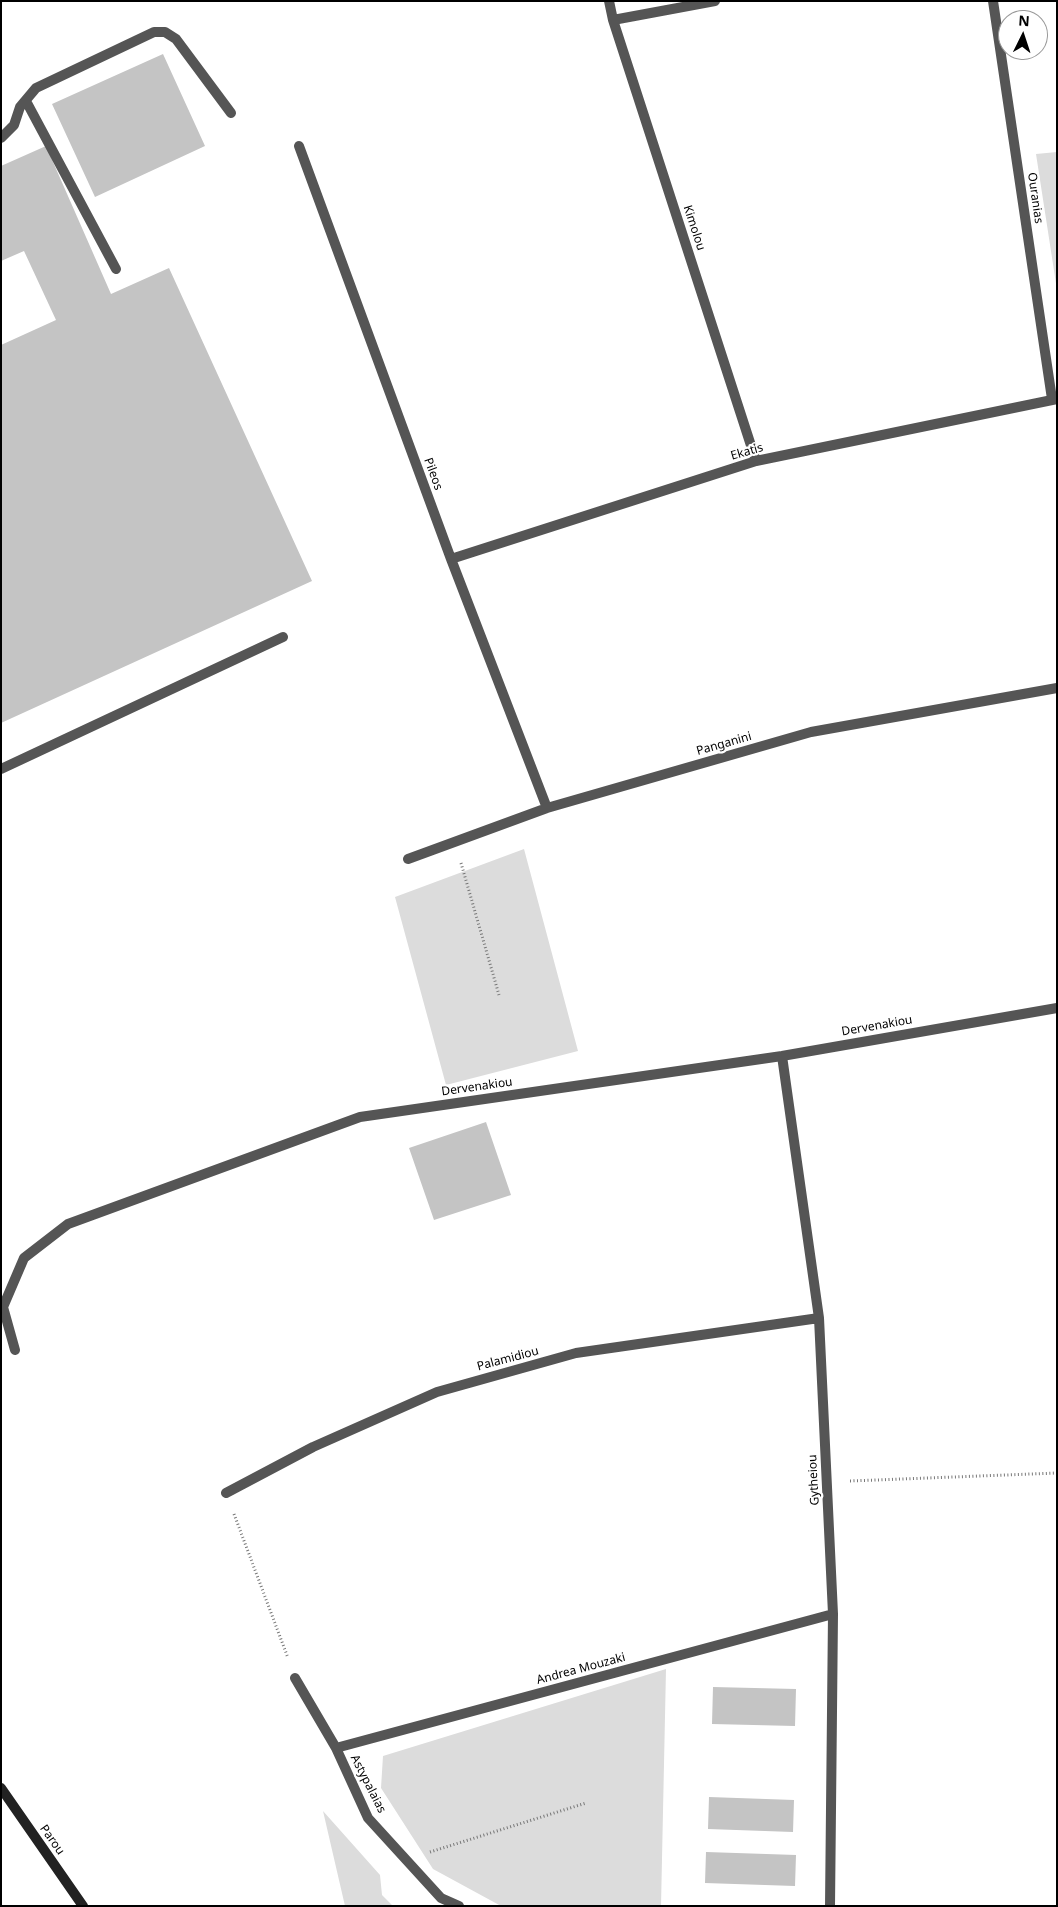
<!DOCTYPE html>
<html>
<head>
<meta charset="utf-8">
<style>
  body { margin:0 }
  #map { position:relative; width:1058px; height:1907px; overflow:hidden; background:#fff; font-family:"Noto Sans",sans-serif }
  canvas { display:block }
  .frame { position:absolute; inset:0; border:2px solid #000; pointer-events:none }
  .north { position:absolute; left:998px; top:10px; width:50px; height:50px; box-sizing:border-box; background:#fff; border:1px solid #999; border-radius:50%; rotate:4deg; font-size:14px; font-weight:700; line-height:20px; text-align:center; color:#000 }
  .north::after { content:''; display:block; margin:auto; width:18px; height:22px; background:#000; clip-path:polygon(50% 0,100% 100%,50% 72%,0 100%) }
</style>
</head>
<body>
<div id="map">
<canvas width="1058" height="1907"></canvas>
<div class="frame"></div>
<div class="north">N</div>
</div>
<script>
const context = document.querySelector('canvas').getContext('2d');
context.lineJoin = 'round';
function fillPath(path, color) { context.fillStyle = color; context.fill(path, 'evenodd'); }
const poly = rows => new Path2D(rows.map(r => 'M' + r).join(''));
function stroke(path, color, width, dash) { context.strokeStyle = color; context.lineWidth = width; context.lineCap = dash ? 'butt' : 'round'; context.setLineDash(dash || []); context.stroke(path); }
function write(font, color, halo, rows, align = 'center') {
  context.font = font + ' "Noto Sans",sans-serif'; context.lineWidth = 4.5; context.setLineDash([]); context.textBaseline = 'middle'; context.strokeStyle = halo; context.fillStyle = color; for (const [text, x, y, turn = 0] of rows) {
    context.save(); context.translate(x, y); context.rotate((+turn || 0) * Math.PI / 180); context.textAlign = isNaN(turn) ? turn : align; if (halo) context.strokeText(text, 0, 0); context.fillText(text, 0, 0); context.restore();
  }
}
fillPath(poly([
  [1057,152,1057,290,1036,154],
  [524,849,578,1051,446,1085,395,897],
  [666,1669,661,1906,501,1906,433,1869,381,1788,383,1756],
  [323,1811,380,1875,382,1895,393,1906,345,1906]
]), '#dcdcdc');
fillPath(poly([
  [163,54,205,146,95,197,52,104],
  [46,146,111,294,169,268,312,581,1,723,1,345,56,320,24,251,1,261,1,166],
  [486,1122,511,1195,434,1220,409,1148],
  [713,1687,796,1689,795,1726,712,1724],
  [709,1797,794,1800,793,1832,708,1829],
  [706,1852,796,1855,795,1886,705,1883]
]), '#c4c4c4');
stroke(poly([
  [461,863,499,995],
  [850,1481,1057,1473],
  [234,1514,288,1658],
  [430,1852,586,1803]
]), '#777', 3, [1, 2.5]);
stroke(poly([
  [26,101,116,269],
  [1,138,14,125,20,107,36,88,154,32,165,32,176,39,231,113],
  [1,769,283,637]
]), '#555', 10);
stroke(poly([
  [609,1,613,20,756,461],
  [993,1,1052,399],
  [613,20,715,1],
  [299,146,451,559,547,808],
  [451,559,756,461,1057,399],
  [408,859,547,808,811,732,1057,688],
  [782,1056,819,1318,833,1614,830,1906],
  [15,1350,3,1307,24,1258,68,1224,360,1117,782,1056,1057,1008],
  [226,1493,313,1447,437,1392,576,1353,819,1318],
  [295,1678,336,1748,368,1818,441,1898,459,1906],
  [336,1748,833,1614]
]), '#555', 10);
stroke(poly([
  [1,1788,83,1906]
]), '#222', 10);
write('12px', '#000', '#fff', [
  ["Ouranias",1035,198,82],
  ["Kimolou",694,228,72],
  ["Ekatis",747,452,-16],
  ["Pileos",433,474,70],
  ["Panganini",724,744,-16],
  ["Dervenakiou",877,1026,-10],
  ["Dervenakiou",477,1087,-8],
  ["Palamidiou",508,1359,-15],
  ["Gytheiou",814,1480,-93],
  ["Andrea Mouzaki",581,1669,-15],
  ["Astypalaias",368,1784,63],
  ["Parou",52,1840,55]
]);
</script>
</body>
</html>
